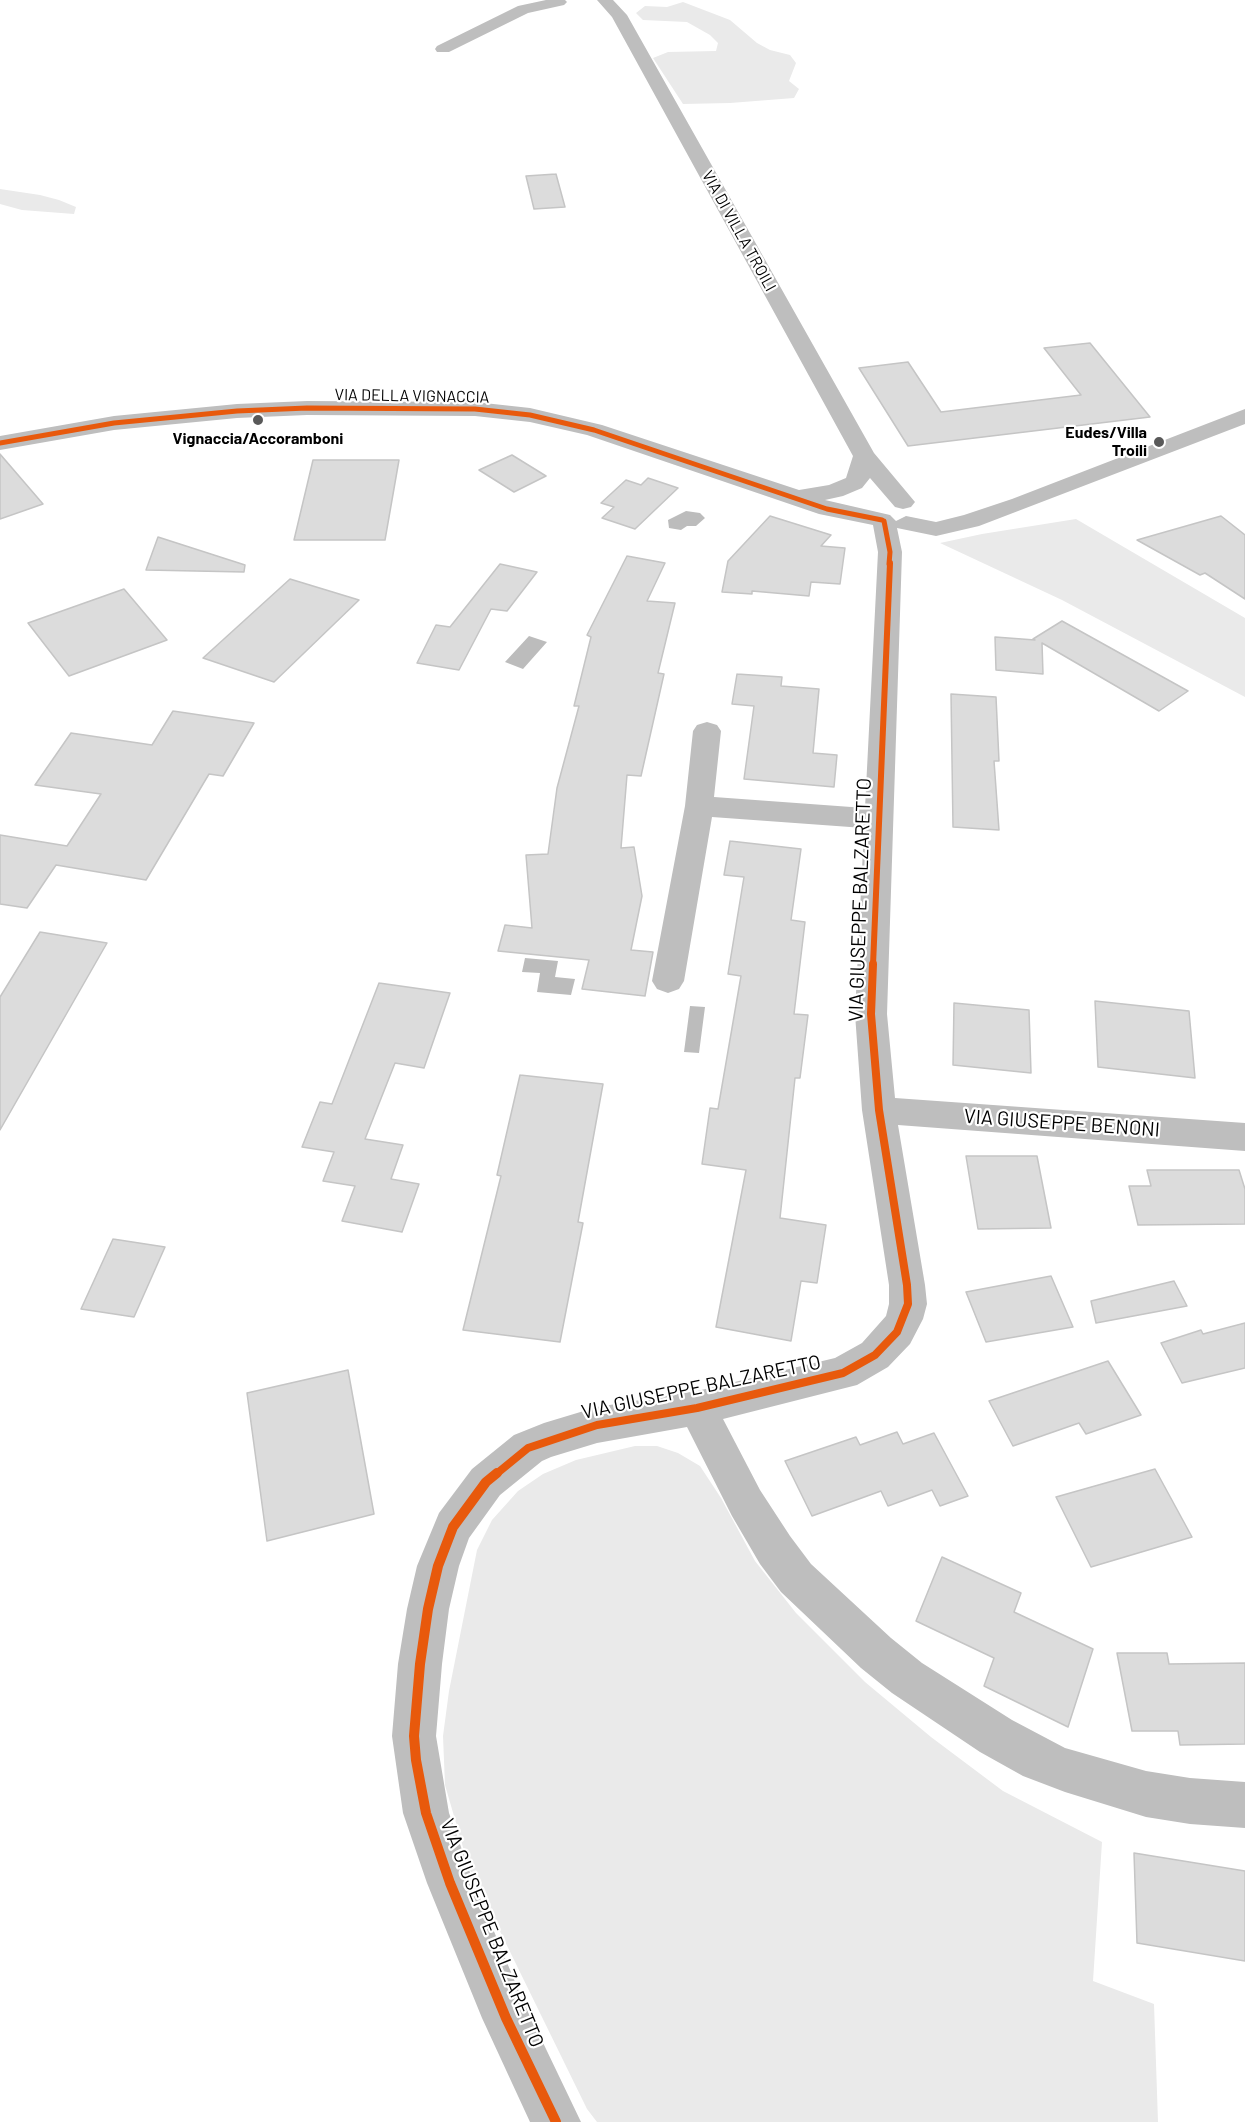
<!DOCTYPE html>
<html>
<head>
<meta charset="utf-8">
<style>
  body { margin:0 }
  canvas { display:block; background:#fff }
</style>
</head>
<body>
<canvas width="1245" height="2122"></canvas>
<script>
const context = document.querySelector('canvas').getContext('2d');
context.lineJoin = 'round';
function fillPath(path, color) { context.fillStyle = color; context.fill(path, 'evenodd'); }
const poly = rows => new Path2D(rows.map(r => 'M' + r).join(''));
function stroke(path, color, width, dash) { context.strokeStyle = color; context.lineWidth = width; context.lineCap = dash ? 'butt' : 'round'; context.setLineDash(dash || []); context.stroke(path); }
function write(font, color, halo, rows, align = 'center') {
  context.font = font + ' Barlow,sans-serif'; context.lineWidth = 4.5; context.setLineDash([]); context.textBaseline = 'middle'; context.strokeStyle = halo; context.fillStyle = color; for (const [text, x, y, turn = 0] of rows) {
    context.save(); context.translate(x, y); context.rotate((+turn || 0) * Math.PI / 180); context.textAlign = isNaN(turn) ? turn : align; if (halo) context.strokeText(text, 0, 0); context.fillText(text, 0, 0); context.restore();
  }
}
fillPath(poly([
  [683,2,730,20,757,43,770,50,790,55,796,63,789,81,799,89,794,98,730,103,683,104,653,58,668,52,716,51,718,43,710,35,687,22,643,20,636,13,645,6,667,7],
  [0,189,40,195,59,200,76,207,74,214,22,210,0,204],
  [1076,519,1245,618,1245,697,1062,600,940,543,982,534],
  [635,1446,657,1446,678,1453,700,1466,721,1498,755,1561,796,1613,865,1682,931,1737,1003,1791,1102,1842,1093,1981,1154,2004,1158,2122,597,2122,587,2109,469,1868,445,1785,443,1736,449,1691,477,1550,492,1520,518,1491,543,1474,576,1460]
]), '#eaeaea');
fillPath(poly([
  [686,511,700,513,705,518,696,526,687,526,681,530,669,528,668,520],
  [529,636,547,642,523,669,505,662],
  [525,958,558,961,555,977,575,979,571,995,537,992,540,973,522,972],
  [690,1006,705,1007,699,1053,684,1052]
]), '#bcbcbc');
const building = poly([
  [556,174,565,207,534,209,526,176,556,174],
  [1090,343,1150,417,908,446,859,368,908,362,941,412,1081,395,1044,348,1090,343],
  [0,454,43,504,0,519,0,454],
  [512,455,546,476,514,492,479,470,512,455],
  [313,460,399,460,385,540,294,540,313,460],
  [648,478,678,488,635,529,602,518,614,507,601,503,626,480,641,485,648,478],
  [770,516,831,535,821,546,845,548,840,584,811,582,809,596,752,591,752,594,722,592,728,561,770,516],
  [1221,516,1245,535,1245,599,1205,573,1200,575,1137,540,1221,516],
  [158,537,245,565,244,572,146,570,158,537],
  [627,556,665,563,647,601,675,603,658,673,664,674,641,776,627,775,621,848,634,847,642,896,631,950,653,952,645,996,582,989,589,960,498,951,505,925,532,928,526,855,548,854,557,788,579,706,574,706,591,637,587,635,627,556],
  [500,564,537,572,507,611,491,609,459,670,417,663,436,625,450,627,500,564],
  [290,579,359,600,274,682,203,658,290,579],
  [124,589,167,640,69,676,28,623,124,589],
  [1062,621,1188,691,1159,711,1042,643,1043,674,996,670,995,637,1035,640,1033,639,1062,621],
  [737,674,782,677,781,686,819,689,813,753,837,755,834,787,744,779,754,706,732,704,737,674],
  [951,694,996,697,999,761,994,761,999,830,953,827,951,694],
  [173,711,254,723,223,776,209,774,146,880,56,865,27,908,0,904,0,835,67,846,101,794,35,785,71,733,152,745,173,711],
  [730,841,801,849,791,920,805,922,794,1014,808,1015,800,1078,795,1078,780,1218,826,1225,817,1283,801,1281,791,1341,716,1327,746,1170,702,1164,710,1108,718,1109,741,976,728,974,744,877,724,875,730,841],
  [40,932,107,943,0,1130,0,997,40,932],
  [379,983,450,993,424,1068,395,1063,365,1139,403,1145,391,1179,419,1184,402,1232,342,1221,355,1186,323,1181,334,1152,302,1147,320,1102,332,1104,379,983],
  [1095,1001,1189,1011,1195,1078,1098,1067,1095,1001],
  [954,1003,1029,1010,1031,1073,953,1065,954,1003],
  [520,1075,603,1084,578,1222,583,1223,560,1342,463,1330,501,1176,497,1175,520,1075],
  [966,1156,1037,1156,1051,1228,978,1229,966,1156],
  [1147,1170,1239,1170,1245,1189,1245,1224,1138,1225,1129,1186,1151,1186,1147,1170],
  [113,1239,165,1247,134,1317,81,1309,113,1239],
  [1051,1276,1073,1327,986,1342,966,1292,1051,1276],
  [1174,1281,1187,1306,1096,1323,1091,1301,1174,1281],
  [1245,1323,1245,1368,1182,1383,1161,1343,1201,1330,1203,1334,1245,1323],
  [1108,1361,1141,1415,1086,1434,1079,1423,1013,1446,989,1401,1108,1361],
  [348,1370,374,1514,267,1541,247,1393,348,1370],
  [897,1432,903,1444,934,1433,968,1496,940,1506,932,1490,888,1506,881,1491,812,1516,785,1461,856,1437,860,1445,897,1432],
  [1155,1469,1192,1537,1091,1567,1056,1497,1155,1469],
  [942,1557,1021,1593,1014,1612,1093,1649,1068,1727,984,1686,994,1658,916,1621,942,1557],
  [1117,1653,1167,1653,1169,1664,1245,1663,1245,1744,1180,1745,1178,1731,1132,1731,1117,1653],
  [1134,1853,1245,1871,1245,1961,1137,1943,1134,1853]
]);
fillPath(building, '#dcdcdc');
stroke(building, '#c5c5c5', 1.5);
fillPath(poly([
  [546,0,565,0,567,2,564,5,528,13,449,52,437,52,435,49,437,46,518,6,546,0],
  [597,0,613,0,627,15,874,453,915,502,911,507,903,509,895,507,870,478,862,488,843,496,825,500,890,515,896,521,906,516,936,522,964,515,1012,499,1245,409,1245,424,979,526,936,536,897,528,902,552,887,1014,895,1098,1245,1123,1245,1151,898,1125,925,1285,927,1304,923,1319,910,1344,888,1367,857,1385,723,1419,760,1490,790,1536,811,1564,891,1638,922,1663,1012,1720,1065,1748,1146,1771,1190,1778,1245,1782,1245,1828,1190,1824,1146,1817,1065,1792,1023,1776,980,1752,892,1693,861,1668,781,1592,760,1564,732,1516,687,1427,597,1443,551,1457,542,1461,500,1495,469,1538,459,1566,449,1609,442,1664,436,1736,449,1813,473,1881,523,2001,581,2122,530,2122,482,2018,427,1883,403,1813,392,1736,398,1664,407,1609,417,1566,439,1513,472,1469,514,1435,544,1423,597,1407,697,1391,835,1358,862,1343,886,1316,889,1304,889,1285,862,1110,855,1014,864,828,712,817,684,981,679,989,668,993,657,989,652,981,685,806,693,731,697,725,707,722,717,725,721,731,714,797,865,808,878,552,873,525,819,514,587,435,530,422,475,416,307,415,237,418,114,430,0,450,0,436,114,416,237,404,307,401,475,402,530,408,602,425,799,490,829,485,846,478,853,456,612,17,597,0]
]), '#bebebe');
stroke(poly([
  [0,443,114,423,237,411,307,408,475,409,530,415,594,430,827,509,882,520],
  [884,521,890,552,889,564]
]), '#e8590c', 5);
stroke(poly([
  [873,965,890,563]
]), '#e8590c', 6);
stroke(poly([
  [495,1475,528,1448,597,1425,697,1408,843,1373,875,1355,897,1332,908,1304,907,1285,879,1110,871,1014,873,964]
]), '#e8590c', 8);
stroke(poly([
  [497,1473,486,1482,453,1527,438,1566,428,1609,420,1664,414,1736,416,1760,426,1813,450,1883,506,2018,556,2122]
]), '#e8590c', 10);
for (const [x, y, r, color] of [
  [258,420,6,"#595959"],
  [1159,442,6,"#595959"]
]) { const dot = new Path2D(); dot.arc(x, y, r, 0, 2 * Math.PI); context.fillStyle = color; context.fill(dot); stroke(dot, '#fff', 2); }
write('16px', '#000', '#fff', [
  ["VIA DI VILLA TROILI",739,231,61],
  ["VIA DELLA VIGNACCIA",412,396,1]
]);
write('bold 16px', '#000', '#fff', [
  ["Eudes/Villa",1147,433],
  ["Troili",1147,451],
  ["Vignaccia/Accoramboni",258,439,"center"]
], 'right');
write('20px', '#000', '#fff', [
  ["VIA GIUSEPPE BALZARETTO",860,900,-88],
  ["VIA GIUSEPPE BENONI",1062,1123,4],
  ["VIA GIUSEPPE BALZARETTO",701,1387,-12],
  ["VIA GIUSEPPE BALZARETTO",492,1933,68]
]);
</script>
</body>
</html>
